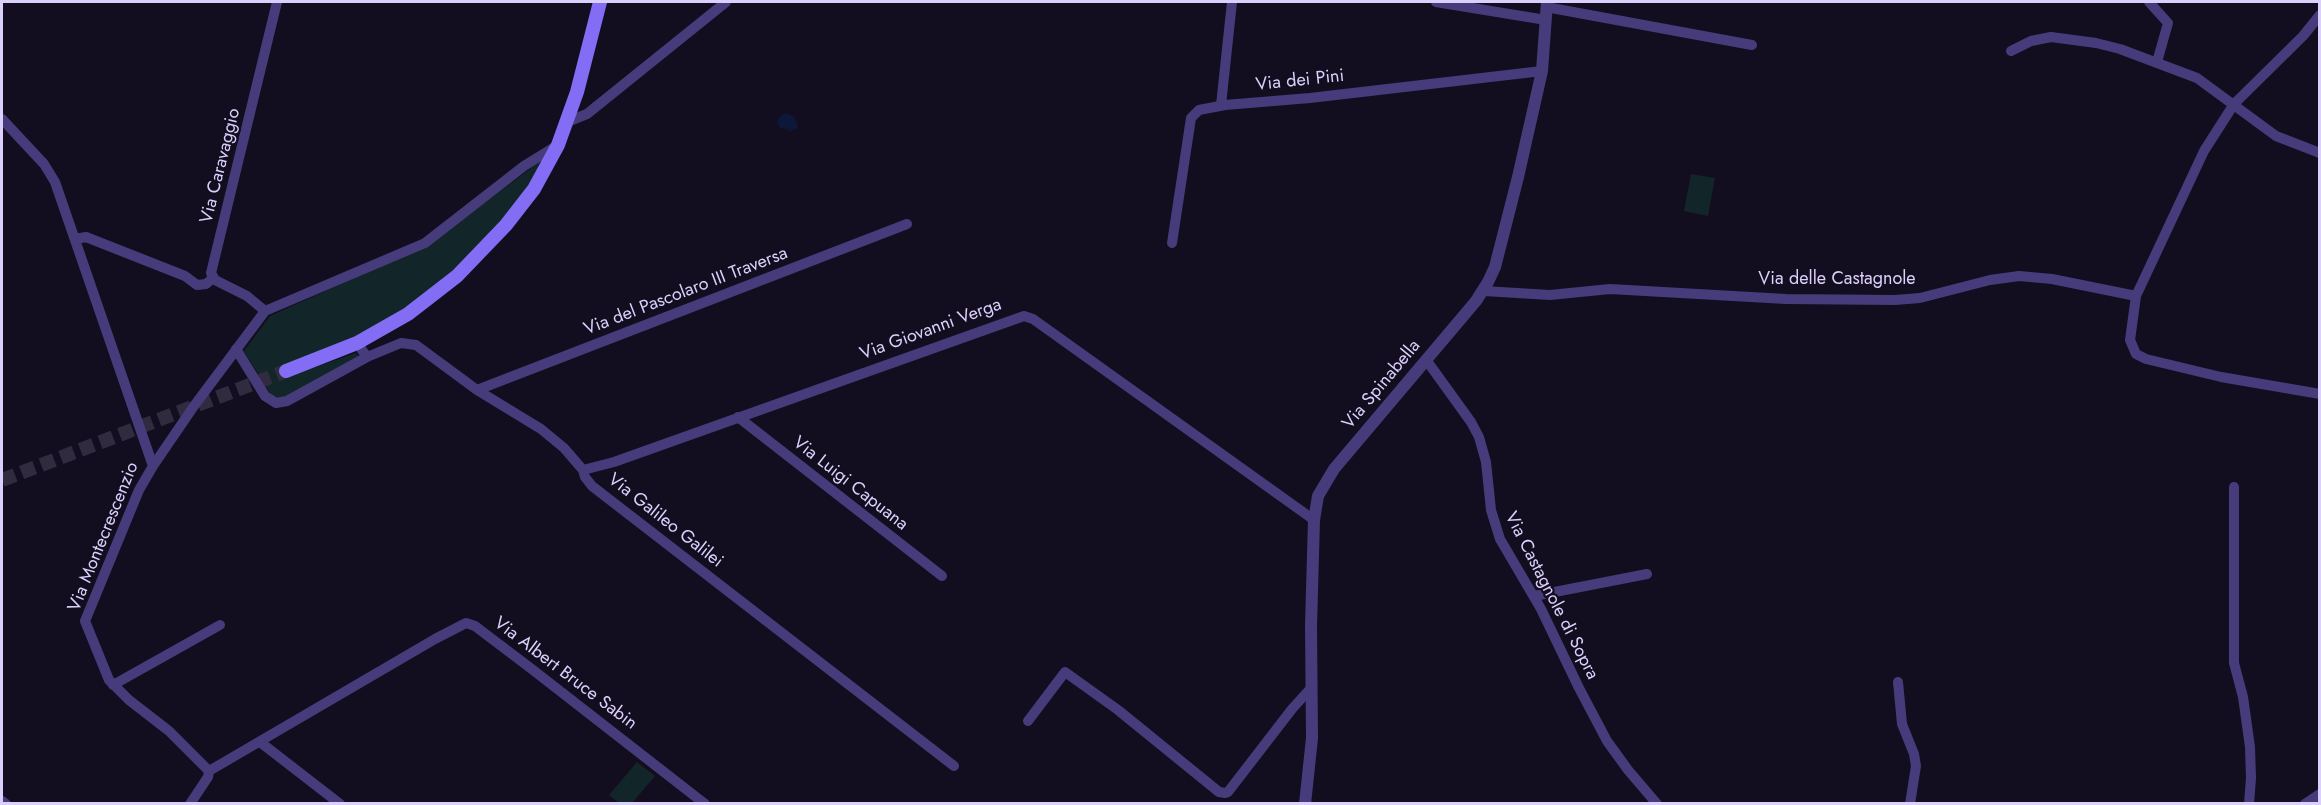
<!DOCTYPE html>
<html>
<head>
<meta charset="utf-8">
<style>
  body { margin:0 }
  #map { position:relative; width:2321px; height:805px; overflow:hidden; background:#130e1f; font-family:Jost,sans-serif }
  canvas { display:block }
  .frame { position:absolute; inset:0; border:3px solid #dbd0fc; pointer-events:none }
</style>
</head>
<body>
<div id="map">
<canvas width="2321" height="805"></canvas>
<div class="frame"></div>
</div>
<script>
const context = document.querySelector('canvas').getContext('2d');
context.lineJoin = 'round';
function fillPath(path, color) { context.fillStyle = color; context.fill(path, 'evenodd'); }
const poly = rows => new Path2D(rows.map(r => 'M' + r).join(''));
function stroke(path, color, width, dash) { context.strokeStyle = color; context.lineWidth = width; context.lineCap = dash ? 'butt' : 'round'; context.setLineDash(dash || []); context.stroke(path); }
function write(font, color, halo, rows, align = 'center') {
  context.font = font + ' Jost,sans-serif'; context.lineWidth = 4.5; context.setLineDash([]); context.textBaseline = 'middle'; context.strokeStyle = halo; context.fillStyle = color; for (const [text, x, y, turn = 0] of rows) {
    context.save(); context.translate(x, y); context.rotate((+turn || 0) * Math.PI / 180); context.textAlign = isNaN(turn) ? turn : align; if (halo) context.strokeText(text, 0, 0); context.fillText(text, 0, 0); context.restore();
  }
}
fillPath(poly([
  [541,161,531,182,499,226,448,277,385,324,287,377,356,353,359,357,284,399,273,398,244,351,270,316,428,245],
  [1691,174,1715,178,1708,216,1684,211],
  [637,762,655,776,632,803,619,803,609,795]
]), '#122629');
fillPath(poly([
  [787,113,794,117,798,125,797,128,792,130,790,132,787,129,780,128,777,123,780,116]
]), '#0c173a');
stroke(poly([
  [2,480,286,371]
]), '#312b40', 14, [14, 7]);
stroke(poly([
  [1436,2,1546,20],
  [2149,2,2168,23,2157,62],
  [1546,7,1752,45],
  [2320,15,2303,36,2234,104,2204,151,2136,296,2130,340,2136,354,2146,359,2221,377,2320,394],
  [2011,51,2031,41,2051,37,2096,43,2120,49,2197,78,2276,136,2320,153],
  [1221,105,1232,2],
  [2,119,44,164,55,182,153,466],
  [567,122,587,114,726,2],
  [75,239,86,237,185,276,197,285,206,284,213,278],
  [1172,243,1191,118,1199,110,1225,105,1310,98,1542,71],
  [1484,291,1550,295,1610,289,1786,299,1895,300,1920,298,1990,280,2019,276,2052,279,2136,296],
  [265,311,247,296,215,280,211,273,277,2],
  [357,343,367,357,401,343,416,345,477,390,541,429,564,448,583,470,585,477,592,486,954,766],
  [236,349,265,396,276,403,287,401,367,357],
  [1427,361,1471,422,1479,437,1486,462,1491,510,1500,539,1541,609,1579,688,1607,741,1628,770,1657,804],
  [477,390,907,224],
  [738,417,942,576],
  [583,470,614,462,1024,316,1033,319,1314,520],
  [2234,487,2234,663,2243,697,2250,747,2251,778,2249,804],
  [1534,596,1647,574],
  [1898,682,1902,724,1914,754,1916,766,1910,804],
  [113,685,220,625],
  [1028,721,1065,672,1118,710,1219,792,1225,793,1228,792,1292,709,1311,688],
  [260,742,340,804],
  [209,771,435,639,466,623,475,626,533,670,705,804],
  [2,801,6,804],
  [190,804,208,777,209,771,169,731,129,700,109,680,85,621,139,490,153,466,194,406,265,311,425,243,524,166,558,145],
  [2305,804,2320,794]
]), '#473c7b', 10);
stroke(poly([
  [1305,804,1312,738,1311,626,1314,520,1318,496,1334,469,1476,301,1488,282,1495,267,1518,177,1542,71,1547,2]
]), '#473c7b', 12);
stroke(poly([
  [286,371,357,343,408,314,457,276,506,225,534,189,558,145,577,92,600,2]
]), '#846df5', 14);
write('18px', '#dbd0fc', '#130e1f', [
  ["Via dei Pini",1300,81,-6],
  ["Via Caravaggio",221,166,-76],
  ["Via delle Castagnole",1837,280],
  ["Via del Pascolaro III Traversa",686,292,-21],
  ["Via Giovanni Verga",931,330,-20],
  ["Via Spinabella",1382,385,-50],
  ["Via Luigi Capuana",850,484,38],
  ["Via Galileo Galilei",665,521,38],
  ["Via Montecrescenzio",104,537,-68],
  ["Via Castagnole di Sopra",1551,596,63],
  ["Via Albert Bruce Sabin",565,674,37]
]);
</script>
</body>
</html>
